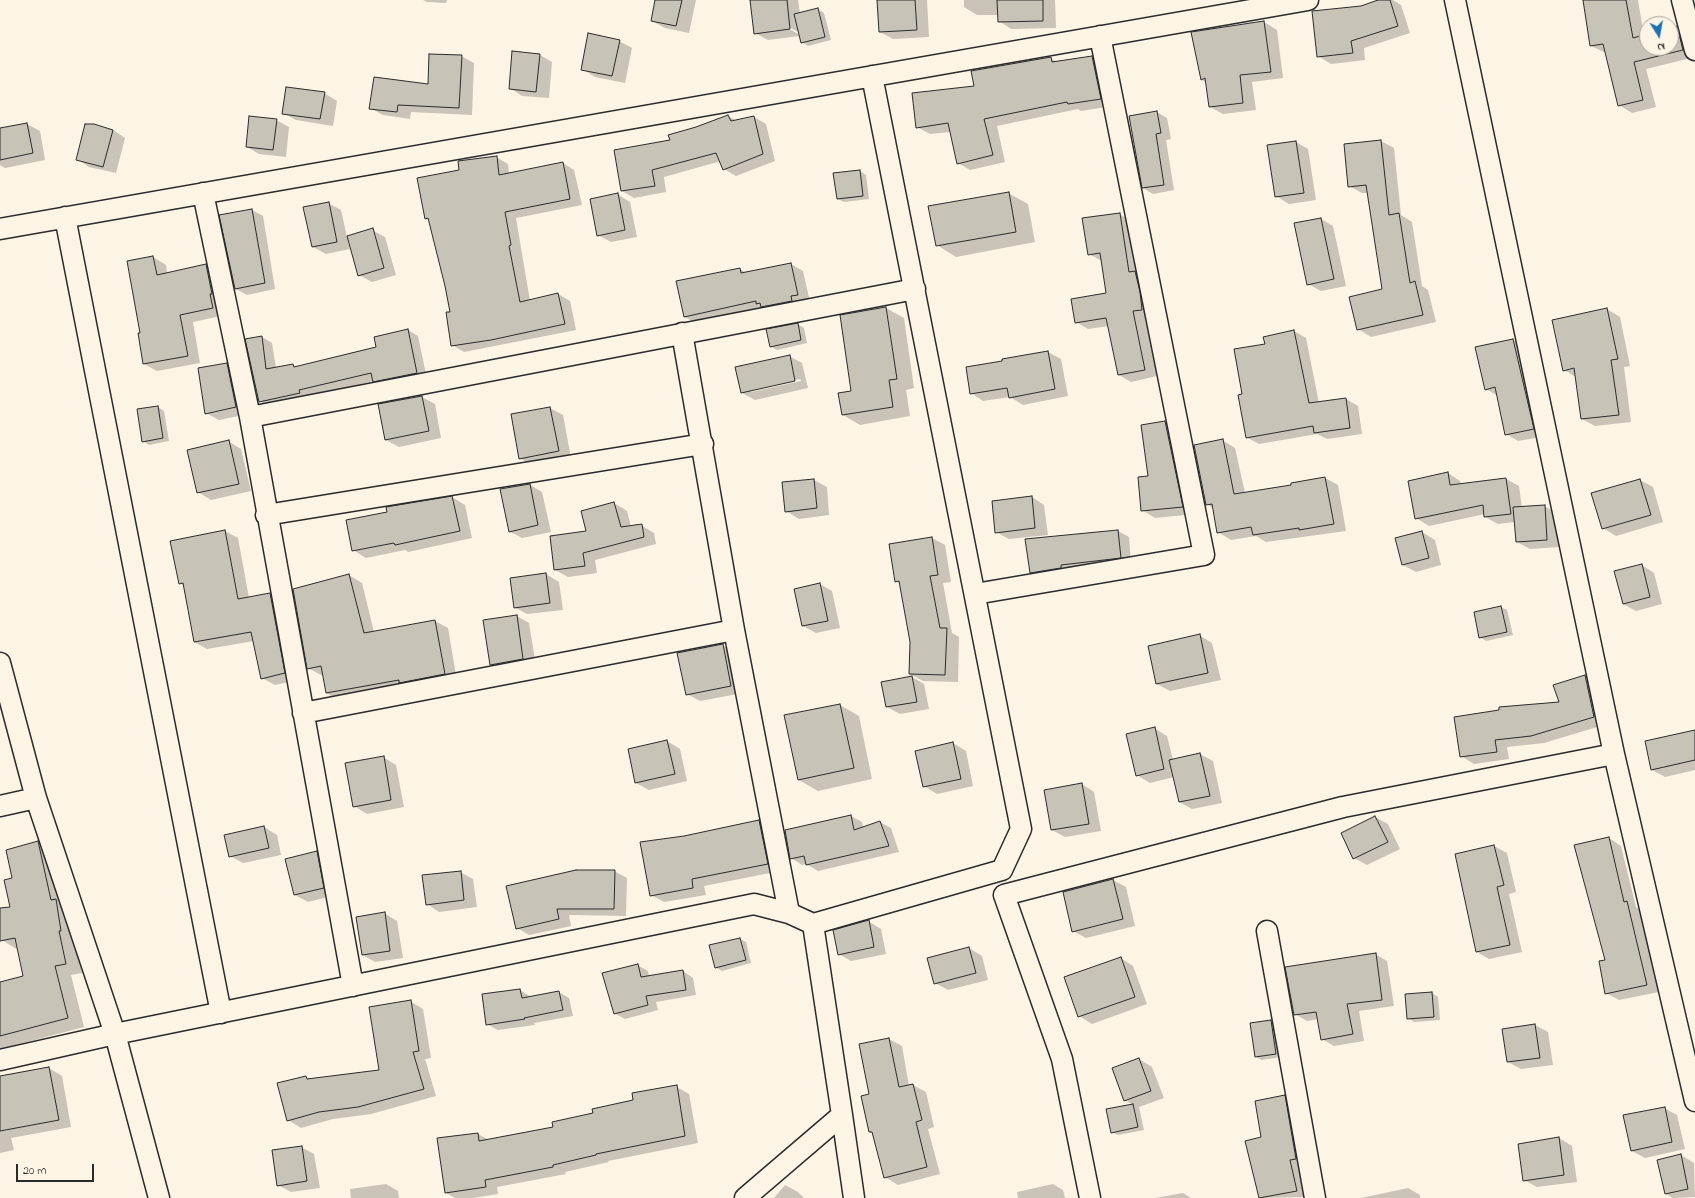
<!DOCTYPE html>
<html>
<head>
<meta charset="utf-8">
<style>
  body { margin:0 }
  #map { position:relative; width:1695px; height:1198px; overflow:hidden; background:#fcf5e5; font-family:"Indie Flower",sans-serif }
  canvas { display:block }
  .north { position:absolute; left:1639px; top:16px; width:40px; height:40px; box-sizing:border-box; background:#fcf5e5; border:1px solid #a8a49b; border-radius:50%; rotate:169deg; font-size:11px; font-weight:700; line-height:16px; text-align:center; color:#2b2b2b }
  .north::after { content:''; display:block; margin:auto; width:14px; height:18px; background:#1f6fb2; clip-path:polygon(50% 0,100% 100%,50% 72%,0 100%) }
  .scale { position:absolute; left:16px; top:1164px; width:78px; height:18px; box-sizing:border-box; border:2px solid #2b2b2b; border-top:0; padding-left:5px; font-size:12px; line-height:14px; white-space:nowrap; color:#2b2b2b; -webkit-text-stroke:3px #fcf5e5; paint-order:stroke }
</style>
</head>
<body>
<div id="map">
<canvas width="1695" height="1198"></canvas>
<div class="north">N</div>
<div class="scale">20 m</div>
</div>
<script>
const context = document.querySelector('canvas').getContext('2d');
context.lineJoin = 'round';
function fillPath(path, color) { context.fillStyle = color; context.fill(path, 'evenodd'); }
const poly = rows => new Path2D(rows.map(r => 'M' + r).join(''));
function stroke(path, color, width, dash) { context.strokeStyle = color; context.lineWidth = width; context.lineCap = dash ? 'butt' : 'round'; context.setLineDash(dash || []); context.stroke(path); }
fillPath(poly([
  [423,0,447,0,446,3,427,2],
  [656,0,696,0,689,33,665,28,652,21],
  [751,0,798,0,800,14,818,9,824,13,831,40,808,46,802,42,800,36,768,40,755,33],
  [787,26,800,33,800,35,786,27],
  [878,0,927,0,929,37,893,39,880,32],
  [964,0,1055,0,1056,28,1011,29,999,21,998,15,977,15,964,7],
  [1381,0,1393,0,1401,5,1410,33,1364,48,1365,60,1331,64,1318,56,1361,6],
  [1584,0,1638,0,1644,36,1647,35,1647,48,1671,48,1671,29,1677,27,1690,35,1695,57,1646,69,1656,107,1632,113,1619,105,1606,53,1591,46],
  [1264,22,1277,30,1283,78,1252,82,1256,110,1223,114,1210,107,1207,83,1202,80],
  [619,41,632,48,625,83,595,77,582,69],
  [540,55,552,62,549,98,522,96,510,88],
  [461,56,474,63,472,115,411,112,410,119,383,115,370,108,429,85],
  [1092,57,1105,64,1113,106,1081,111,1078,109,997,126,1005,162,970,170,958,163,950,132,930,134,917,127,976,87,1050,58,1058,62],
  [324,93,337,101,333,126,296,120,283,113],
  [1157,112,1167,118,1171,139,1166,140,1174,190,1153,194,1143,188],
  [728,116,737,121,754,117,766,124,775,161,736,176,724,169,721,161,664,177,666,192,634,198,622,191,671,141,696,128],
  [276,120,289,127,286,157,259,154,247,147],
  [27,124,40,131,45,160,5,168,0,165,0,129],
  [113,130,125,138,116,173,89,167,77,159],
  [1381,141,1394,148,1401,215,1412,222,1422,286,1428,290,1436,322,1371,337,1358,329,1383,290,1368,193,1362,193,1349,186],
  [1296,142,1308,149,1316,200,1289,204,1276,196],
  [496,157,508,164,509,174,563,163,574,170,582,205,516,218,530,301,558,294,570,301,576,330,464,352,452,345,451,313,446,286,430,221,426,218,460,171],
  [860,171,866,175,869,199,844,202,838,199],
  [1008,193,1028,204,1035,242,956,257,937,245],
  [617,194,630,202,637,237,611,242,598,235],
  [328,203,341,210,347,237,372,230,385,237,396,275,372,282,359,275,350,242,348,242,350,249,326,254,313,247],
  [252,210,263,216,275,289,247,295,236,289],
  [1119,214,1131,221,1154,317,1145,318,1157,376,1131,382,1119,375,1109,326,1088,329,1076,322,1107,294,1102,261,1089,254],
  [1321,219,1333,226,1346,286,1321,291,1308,284],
  [153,257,166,265,167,273,206,265,219,273,225,315,193,322,200,363,157,371,144,364,141,333],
  [791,264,803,271,810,302,697,324,685,317,740,269,747,273],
  [886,308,904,318,914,388,906,390,910,416,860,425,843,415],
  [1607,309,1620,317,1630,366,1624,367,1631,422,1595,426,1582,419,1576,377,1564,370],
  [797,324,804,328,807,343,777,350,770,346],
  [408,330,418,336,427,379,385,387,373,381,270,408,260,401,262,337,272,343,276,368,293,365,297,367,378,348],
  [1294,331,1306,338,1319,403,1346,399,1358,406,1362,434,1327,439,1317,434,1259,444,1246,437,1243,395,1266,345],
  [1513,340,1526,347,1546,436,1518,441,1506,434,1498,396,1486,389],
  [1048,352,1061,359,1068,396,1023,405,1010,397,983,401,971,393,1004,362],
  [789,356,802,363,808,388,755,400,742,393],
  [800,379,801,381,751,392,751,390],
  [227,364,240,372,248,414,219,420,206,413],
  [422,397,435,404,441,438,399,447,386,440],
  [158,407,164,411,169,441,149,445,143,441],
  [550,408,563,415,571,458,533,466,520,458,512,415],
  [1165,422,1178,430,1195,514,1155,518,1142,510,1149,477],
  [1222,440,1235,448,1245,493,1293,486,1292,484,1325,478,1338,485,1346,531,1266,542,1256,536,1231,540,1218,532,1214,509,1207,504],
  [228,441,241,449,251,491,211,500,198,492],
  [1448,473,1460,481,1461,484,1506,479,1519,486,1522,508,1544,506,1557,513,1560,547,1530,549,1517,542,1515,522,1498,524,1485,517,1485,514,1429,526,1416,518],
  [814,480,827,487,829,515,799,519,786,511],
  [1640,480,1653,487,1663,522,1616,536,1603,528,1593,493],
  [530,485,542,492,551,532,522,538,509,531],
  [452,497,465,505,472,538,408,552,405,550,366,558,353,550],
  [1032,497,1044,505,1048,535,1009,539,996,532],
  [614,503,627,511,631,527,641,525,654,533,656,544,595,560,597,573,568,577,555,570],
  [225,531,238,538,249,598,270,594,283,602,297,680,275,685,262,678,254,641,207,649,194,642,184,586,180,583],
  [1118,531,1129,537,1131,563,1042,578,1031,572],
  [1422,532,1435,540,1441,565,1416,572,1403,565],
  [932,538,945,545,951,582,943,583,952,633,959,637,958,682,923,681,910,674,911,642,900,584,896,581],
  [1642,565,1654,573,1662,604,1636,611,1623,604],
  [546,574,559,582,563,610,527,614,514,607],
  [349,575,362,583,374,632,435,621,448,628,457,681,339,700,326,693,323,675,321,675,308,668],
  [820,584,832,591,840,628,816,633,803,626,795,589],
  [1501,607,1507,610,1513,635,1486,641,1480,637],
  [517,616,529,623,536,666,503,672,491,665],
  [1199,635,1212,643,1221,680,1170,691,1157,684],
  [722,645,735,652,743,693,700,701,687,694],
  [912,677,924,684,929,709,900,714,887,707],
  [1585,677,1598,684,1607,724,1544,743,1507,747,1509,759,1474,764,1461,756,1560,703],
  [840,705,859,716,872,779,818,791,799,780],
  [1154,728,1167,736,1173,760,1200,754,1213,761,1222,803,1192,809,1179,802,1174,777,1150,783,1137,775],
  [1695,732,1695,770,1665,777,1652,770],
  [667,741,680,749,687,781,649,790,636,783,629,750],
  [953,743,966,751,973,786,937,794,924,786],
  [383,757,396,765,404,807,367,814,354,806],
  [1082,784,1094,792,1101,831,1065,837,1052,830],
  [851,816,862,822,863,828,880,822,891,828,899,852,818,871,806,864,802,865,791,858],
  [1375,817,1388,824,1400,849,1367,865,1354,858],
  [759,822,772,829,780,871,704,886,706,895,664,902,651,895,684,837],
  [264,827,277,835,281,855,243,863,230,856],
  [1609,838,1621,846,1636,907,1639,909,1659,992,1619,1000,1606,993],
  [38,843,55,852,72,910,82,973,71,975,84,1027,0,1049,0,983,24,977,18,950,2,940,0,909,11,908,14,879],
  [1494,846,1507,853,1516,892,1509,894,1522,952,1489,959,1477,952,1456,855],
  [317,852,330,860,336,895,308,902,295,895],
  [614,871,627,878,626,916,569,915,571,926,529,935,517,928],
  [460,872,473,879,477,907,439,912,427,904],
  [1113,880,1126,887,1135,926,1086,938,1073,931],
  [384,913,397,921,403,958,375,962,363,955],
  [868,921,881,929,886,954,851,961,839,954],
  [740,939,746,942,751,963,722,971,715,967],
  [969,948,982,956,988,980,948,990,935,983],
  [1375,954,1387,961,1394,1006,1359,1011,1364,1041,1334,1046,1322,1039,1319,1019,1307,1021,1295,1014],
  [1121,958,1133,966,1147,1004,1092,1024,1079,1016],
  [637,965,648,971,649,976,683,971,693,978,696,995,656,1002,658,1010,625,1019,614,1013],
  [520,990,531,997,559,992,569,998,573,1016,534,1023,535,1025,498,1030,487,1024],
  [1432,993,1438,997,1440,1020,1414,1022,1408,1018],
  [410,1001,423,1009,431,1058,425,1059,436,1096,371,1114,333,1119,301,1128,288,1120,306,1077,312,1080,380,1071],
  [1270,1021,1277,1025,1281,1057,1262,1060,1256,1057],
  [1535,1025,1548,1032,1553,1065,1521,1069,1508,1062,1504,1030],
  [889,1039,902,1046,909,1086,913,1085,926,1092,934,1127,928,1129,940,1174,898,1185,885,1177,874,1134,870,1132,870,1095],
  [1139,1059,1152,1067,1164,1098,1139,1107,1144,1130,1118,1135,1112,1132,1133,1105,1125,1100],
  [49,1068,62,1076,71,1127,11,1138,14,1150,0,1153,0,1083],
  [677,1087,689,1094,698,1143,608,1161,609,1162,565,1172,566,1174,497,1187,498,1194,473,1198,455,1198,446,1193,478,1134,489,1140,554,1128],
  [1285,1096,1295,1102,1307,1197,1260,1198,1246,1141,1262,1138],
  [1664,1108,1677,1115,1685,1149,1645,1158,1632,1151],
  [1559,1138,1572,1146,1577,1182,1537,1187,1524,1180],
  [301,1147,314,1154,320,1188,291,1192,278,1185],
  [1681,1155,1694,1163,1695,1197,1673,1198,1666,1194],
  [386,1184,398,1191,399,1198,351,1198,350,1189],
  [1053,1184,1063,1190,1065,1198,1018,1198,1017,1192],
  [785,1185,798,1192,804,1198,774,1198],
  [1408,1188,1420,1195,1420,1198,1361,1198],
  [1183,1193,1191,1198,1155,1198]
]), '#0003');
const building = poly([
  [655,0,682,0,676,26,651,21,655,0],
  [750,0,787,0,790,29,754,34,750,0],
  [877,0,915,0,917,30,879,32,877,0],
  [997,0,1043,0,1043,21,998,22,997,0],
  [1378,0,1390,0,1398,26,1351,41,1353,53,1317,57,1312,11,1361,6,1378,0],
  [1583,0,1626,0,1633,38,1647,34,1647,48,1671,48,1671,28,1677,26,1683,50,1634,62,1643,100,1618,106,1603,44,1590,46,1583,0],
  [818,8,825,37,801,43,794,14,818,8],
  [1264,21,1271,72,1240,75,1243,103,1209,107,1205,78,1201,80,1191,32,1264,21],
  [588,33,620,40,612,76,581,70,588,33],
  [512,51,540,54,536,92,509,89,512,51],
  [429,54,462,55,459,108,398,105,397,112,369,109,374,77,428,84,429,54],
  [1092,56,1101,99,1068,104,1067,102,984,119,993,155,957,164,948,123,916,128,912,93,974,86,971,71,1051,57,1052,62,1092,56],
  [286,87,325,92,320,119,282,114,286,87],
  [1157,111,1161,133,1156,134,1164,185,1142,188,1129,116,1157,111],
  [728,115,731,121,754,116,763,154,723,170,716,153,652,170,655,186,621,191,614,150,670,140,668,135,696,127,728,115],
  [249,116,277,119,273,150,246,147,249,116],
  [27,123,33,153,0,160,0,128,27,123],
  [85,124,94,124,113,130,103,167,76,160,85,124],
  [1381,140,1389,215,1399,213,1410,283,1415,281,1423,315,1357,330,1349,297,1382,289,1366,185,1348,187,1344,144,1381,140],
  [1296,141,1304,193,1275,197,1267,145,1296,141],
  [497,156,499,175,563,162,570,199,505,212,511,245,509,246,520,302,558,293,565,324,491,340,451,346,446,312,450,312,445,286,428,218,425,219,417,178,459,170,458,161,497,156],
  [860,170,863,196,837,199,833,173,860,170],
  [1009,192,1016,232,936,246,928,206,1009,192],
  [618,193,625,230,597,236,590,199,618,193],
  [329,202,337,242,312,247,303,207,329,202],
  [252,209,265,283,235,289,219,215,252,209],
  [1120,213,1129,272,1135,271,1140,292,1142,310,1133,311,1145,370,1118,375,1106,318,1075,323,1071,299,1106,293,1100,253,1088,255,1082,218,1120,213],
  [1321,218,1334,279,1307,285,1294,223,1321,218],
  [373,228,384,268,358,276,347,236,373,228],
  [153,256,157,275,206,264,212,294,210,294,213,308,180,315,188,356,143,364,138,333,140,333,127,261,153,256],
  [791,263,798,295,791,296,792,301,761,307,760,303,756,304,756,301,684,317,676,281,740,268,741,273,791,263],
  [886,307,897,379,889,380,893,407,842,415,838,393,851,391,840,315,886,307],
  [1607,308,1618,359,1611,360,1619,415,1581,419,1574,368,1563,371,1552,320,1607,308],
  [798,323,801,340,770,347,766,329,798,323],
  [408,329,417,373,373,382,371,373,299,390,300,393,259,402,245,339,262,336,266,369,293,364,294,367,376,347,374,337,408,329],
  [1294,330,1309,403,1346,398,1350,428,1314,433,1313,426,1246,438,1238,395,1242,394,1234,349,1265,344,1263,337,1294,330],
  [1513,339,1534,429,1505,435,1495,387,1485,390,1475,347,1513,339],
  [1048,351,1055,389,1009,398,1007,388,970,394,966,367,1002,361,1002,359,1048,351],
  [790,355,795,381,741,393,735,367,790,355],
  [227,363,236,407,205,414,198,368,227,363],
  [422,396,429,431,385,440,378,404,422,396],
  [158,406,163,438,142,442,137,409,158,406],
  [550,407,559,451,519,459,511,414,550,407],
  [1165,421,1183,507,1141,511,1138,477,1148,476,1141,425,1165,421],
  [1223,439,1234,494,1291,485,1291,483,1325,477,1334,524,1299,530,1299,528,1253,535,1251,527,1217,533,1212,504,1206,505,1194,445,1223,439],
  [229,440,239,484,197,493,187,450,229,440],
  [1448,472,1450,485,1506,478,1511,514,1484,517,1483,505,1415,519,1408,481,1448,472],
  [814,479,817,508,785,512,782,482,814,479],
  [1640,479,1651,515,1602,529,1591,493,1640,479],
  [530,484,538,525,509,532,500,489,530,484],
  [452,496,460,531,395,545,394,543,352,551,346,520,387,512,386,507,452,496],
  [1032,496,1035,528,995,533,992,501,1032,496],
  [614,502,621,527,642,524,644,537,583,553,585,566,554,570,550,536,586,531,581,511,614,502],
  [1545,505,1547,540,1516,542,1513,507,1545,505],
  [225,530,238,599,270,593,285,673,261,679,251,632,194,642,183,583,179,584,170,541,225,530],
  [1118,530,1121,558,1061,565,1061,568,1030,573,1025,539,1118,530],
  [1422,531,1429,558,1402,565,1395,538,1422,531],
  [932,537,938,575,930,576,940,628,947,628,945,675,909,674,910,642,899,581,895,582,889,544,932,537],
  [1642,564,1650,597,1623,604,1614,571,1642,564],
  [546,573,550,603,514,608,510,578,546,573],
  [349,574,364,633,435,620,445,674,399,683,399,680,326,693,321,666,307,669,293,589,349,574],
  [820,583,828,621,802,626,794,589,820,583],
  [1501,606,1507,632,1479,638,1474,612,1501,606],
  [517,615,523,659,490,665,483,620,517,615],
  [1200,634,1208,673,1156,684,1148,646,1200,634],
  [723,644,731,686,686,695,677,653,723,644],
  [1585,675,1594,717,1531,736,1495,740,1497,752,1460,757,1454,717,1499,710,1499,707,1559,702,1553,685,1585,675],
  [912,676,917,702,886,707,881,682,912,676],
  [840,704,854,768,798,780,784,715,840,704],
  [1155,727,1164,769,1136,776,1126,734,1155,727],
  [1695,730,1695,760,1651,770,1645,741,1695,730],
  [667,740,675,774,635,783,628,749,667,740],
  [953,742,961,779,923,787,915,751,953,742],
  [1200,753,1210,796,1179,802,1169,760,1200,753],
  [384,756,391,800,353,807,345,763,384,756],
  [1082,783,1089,824,1051,830,1044,790,1082,783],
  [851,815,854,830,880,821,889,846,806,865,804,856,790,859,785,830,851,815],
  [1375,816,1388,842,1353,859,1341,833,1375,816],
  [759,820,768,864,692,879,693,888,650,896,640,842,684,836,759,820],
  [264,826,269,848,229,857,224,835,264,826],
  [1609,837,1624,902,1627,901,1647,985,1605,994,1599,961,1605,960,1574,845,1609,837],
  [38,841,51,900,56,899,61,931,59,931,66,964,55,966,68,1018,0,1036,0,982,23,976,15,938,0,941,0,908,10,907,4,880,12,878,6,850,38,841],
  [1494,845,1504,885,1497,887,1510,945,1476,952,1455,854,1494,845],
  [317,851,324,888,294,895,285,859,317,851],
  [576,870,615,870,614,909,557,909,559,919,516,929,506,886,576,870],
  [461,871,464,900,426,905,422,875,461,871],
  [1113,879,1123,919,1072,932,1063,892,1113,879],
  [385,912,390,951,362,955,356,917,385,912],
  [869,920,874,947,838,955,833,930,869,920],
  [740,938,746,960,715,968,709,945,740,938],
  [969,947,976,973,934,984,927,958,969,947],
  [1376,953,1382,1000,1347,1004,1353,1034,1321,1040,1316,1012,1294,1015,1285,967,1376,953],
  [1121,957,1135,997,1078,1017,1064,977,1121,957],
  [638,964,641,977,683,970,686,990,646,996,648,1005,614,1014,602,973,638,964],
  [520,989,522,998,559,991,563,1010,524,1018,525,1019,486,1025,482,994,520,989],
  [1432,992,1434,1017,1407,1019,1405,994,1432,992],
  [411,1000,419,1051,413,1052,424,1089,358,1107,319,1112,287,1121,277,1083,306,1076,307,1079,379,1070,369,1007,411,1000],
  [1271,1020,1276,1054,1255,1057,1250,1023,1271,1020],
  [1535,1024,1540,1058,1507,1062,1502,1029,1535,1024],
  [889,1038,899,1087,913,1084,922,1120,916,1122,927,1167,884,1178,872,1132,869,1132,861,1096,869,1094,859,1044,889,1038],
  [1139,1058,1151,1091,1124,1101,1112,1068,1139,1058],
  [49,1067,59,1120,0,1131,0,1076,49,1067],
  [677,1085,685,1136,596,1154,596,1155,553,1165,553,1167,485,1180,486,1187,445,1193,437,1138,478,1133,479,1141,553,1127,552,1122,593,1113,592,1109,633,1100,632,1093,677,1085],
  [1285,1095,1296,1159,1290,1160,1297,1191,1259,1198,1245,1141,1261,1137,1255,1101,1285,1095],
  [1133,1104,1138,1127,1111,1133,1106,1109,1133,1104],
  [1665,1107,1672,1142,1631,1151,1623,1115,1665,1107],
  [1559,1137,1564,1175,1523,1181,1518,1144,1559,1137],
  [302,1146,307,1181,277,1186,272,1150,302,1146],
  [1681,1154,1688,1189,1665,1194,1657,1160,1681,1154]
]);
fillPath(building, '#c8c3b7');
stroke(building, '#2b2b2b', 1);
const street = poly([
  [1455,0,1614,754,1695,1101],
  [1682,0,1695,50],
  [203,193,250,417],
  [65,217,221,1013],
  [0,229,1308,0],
  [682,333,734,630,789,913],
  [266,515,703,444],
  [975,594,1204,555,1100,36],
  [0,663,36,798,115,1034,159,1198],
  [303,713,734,630],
  [0,806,36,798],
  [1267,931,1315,1198],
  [353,986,250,417,915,289],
  [0,1060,115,1034,754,904,789,913,813,924],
  [842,1115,854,1198],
  [745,1198,842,1115,813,924,1002,870,1021,829,872,76],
  [1090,1198,1062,1059,1004,895,1343,807,1614,754]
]);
stroke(street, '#2b2b2b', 23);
stroke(street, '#fcf5e5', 20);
</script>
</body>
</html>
